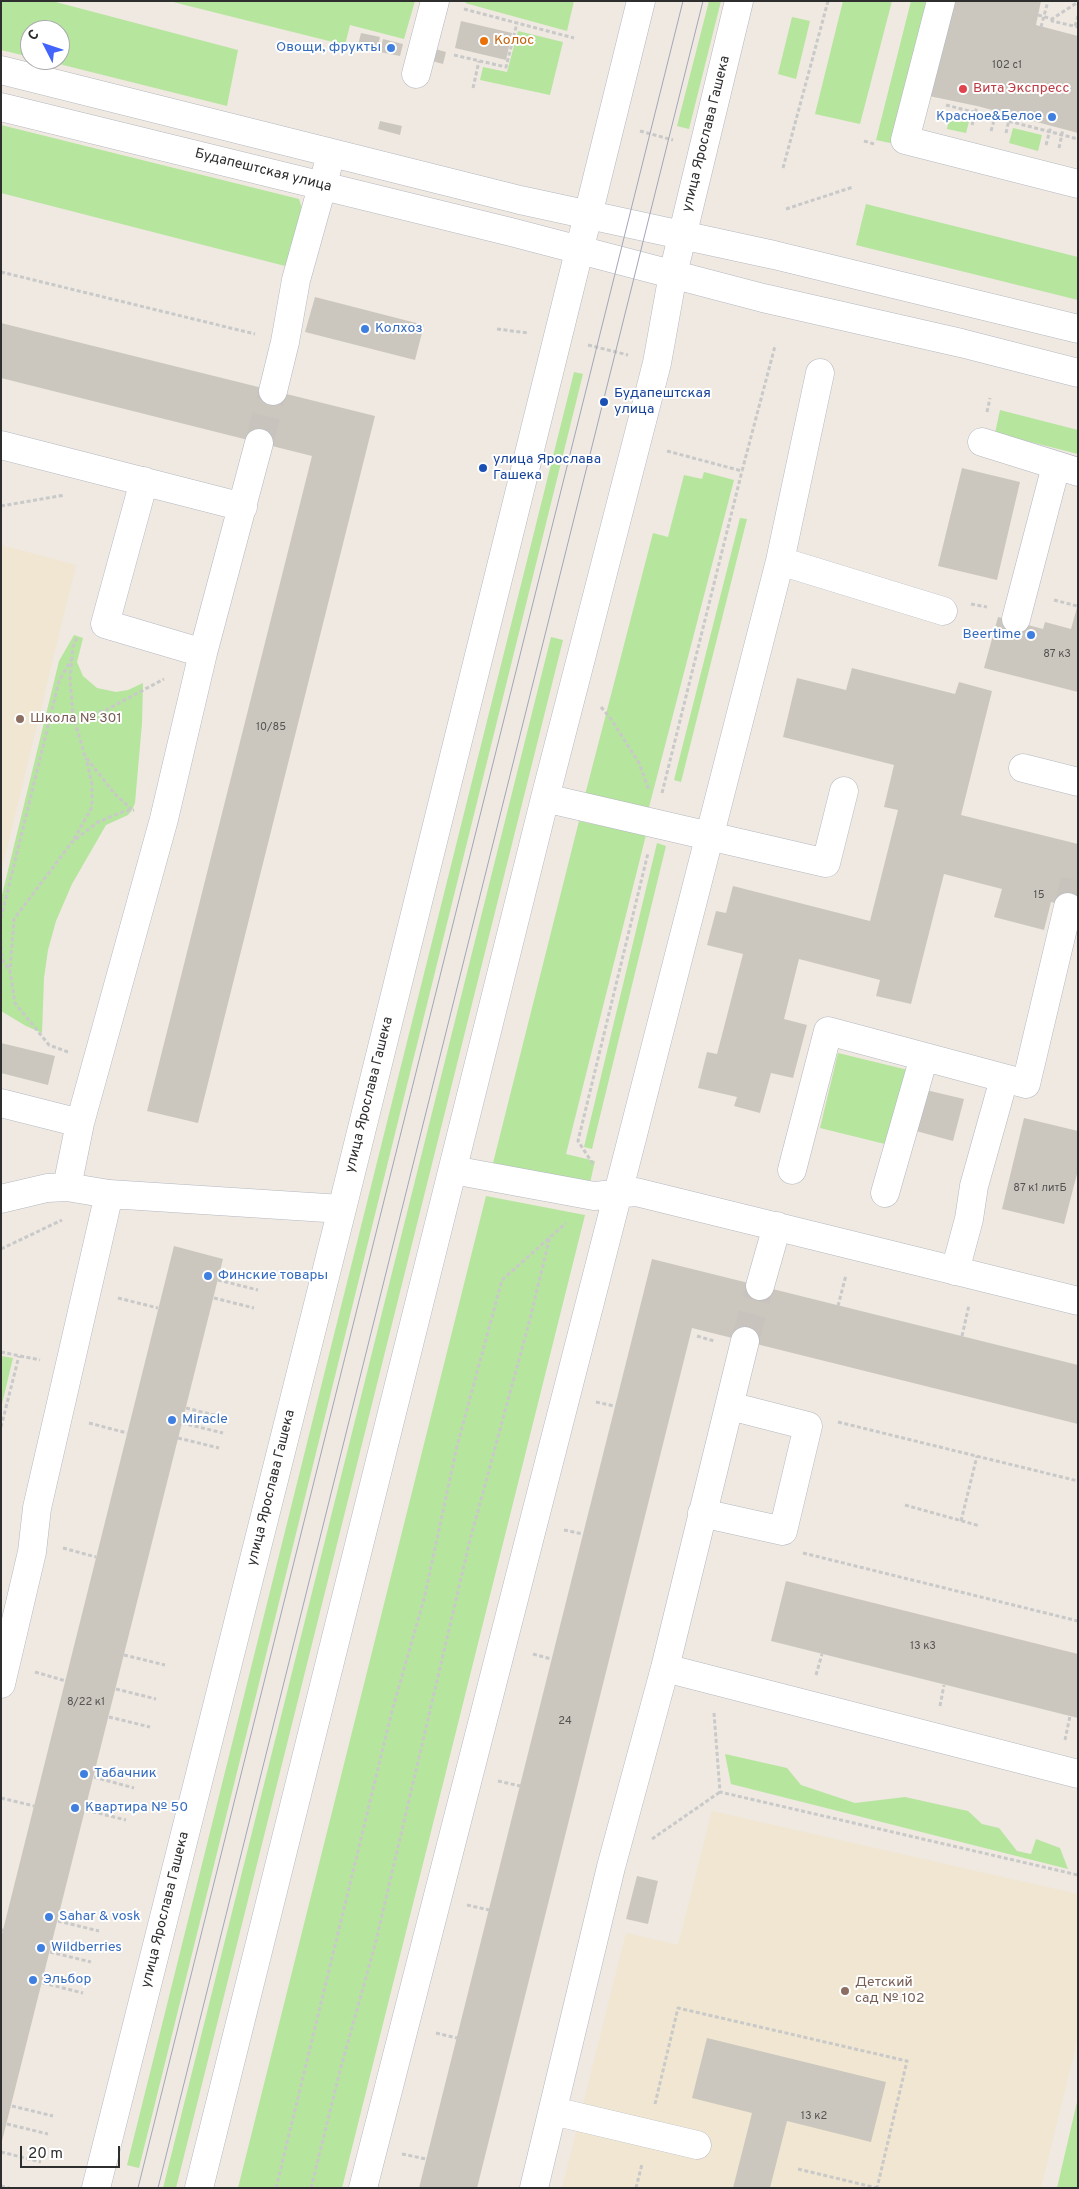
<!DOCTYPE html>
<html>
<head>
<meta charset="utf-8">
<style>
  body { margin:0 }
  #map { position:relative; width:1079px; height:2189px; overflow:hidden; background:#efe9e1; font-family:Overpass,sans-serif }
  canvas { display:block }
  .frame { position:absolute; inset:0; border:2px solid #2e2e2e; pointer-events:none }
  .north { position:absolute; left:20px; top:20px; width:50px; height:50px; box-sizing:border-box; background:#fff; border:1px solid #ababab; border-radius:50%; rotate:311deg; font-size:14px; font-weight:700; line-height:20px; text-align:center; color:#2e2e2e }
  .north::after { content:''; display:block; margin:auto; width:18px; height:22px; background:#4264fb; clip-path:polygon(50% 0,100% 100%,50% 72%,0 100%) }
  .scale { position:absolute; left:20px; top:2146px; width:100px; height:22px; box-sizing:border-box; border:2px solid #2e2e2e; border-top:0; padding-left:6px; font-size:15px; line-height:18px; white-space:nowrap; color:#2e2e2e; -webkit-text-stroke:4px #fff; paint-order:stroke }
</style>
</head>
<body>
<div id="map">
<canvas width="1079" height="2189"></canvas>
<div class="frame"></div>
<div class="north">С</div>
<div class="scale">20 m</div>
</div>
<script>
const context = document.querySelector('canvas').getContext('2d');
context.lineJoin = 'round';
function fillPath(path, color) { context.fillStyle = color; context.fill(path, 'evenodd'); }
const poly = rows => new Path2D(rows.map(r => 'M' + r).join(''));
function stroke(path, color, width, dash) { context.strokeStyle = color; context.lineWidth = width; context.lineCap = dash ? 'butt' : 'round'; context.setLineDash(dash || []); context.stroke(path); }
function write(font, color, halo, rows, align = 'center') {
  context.font = font + ' Overpass,sans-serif'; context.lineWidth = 4; context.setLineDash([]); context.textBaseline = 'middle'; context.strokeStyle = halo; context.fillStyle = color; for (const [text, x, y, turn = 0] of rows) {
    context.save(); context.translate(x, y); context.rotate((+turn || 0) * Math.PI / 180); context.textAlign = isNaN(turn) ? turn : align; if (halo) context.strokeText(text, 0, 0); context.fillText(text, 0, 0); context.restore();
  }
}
fillPath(poly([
  [1,545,76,565,1,873],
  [712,1811,1078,1894,1078,2038,1041,2188,562,2188,626,1933,678,1945]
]), '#f0e6d1');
fillPath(poly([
  [1,1,52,1,238,50,227,106,43,60,60,60,60,30,30,30,30,57,1,50],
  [169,1,415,1,404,39,350,25,345,45],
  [467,1,574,1,567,31,465,3],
  [709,1,721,1,689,129,677,126],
  [843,1,892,1,860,124,815,114],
  [911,1,929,1,895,144,876,140],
  [792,17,810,21,796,79,778,74],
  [518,31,563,42,550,95,480,80,483,67,507,72],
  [950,113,970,118,966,133,947,129],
  [1,125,299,199,303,211,289,267,1,193],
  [1013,128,1042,135,1038,151,1009,143],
  [866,204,1078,257,1078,300,856,245],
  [574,372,583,374,139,2168,127,2165],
  [1000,410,1078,430,1078,454,995,433],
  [704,472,734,480,648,811,585,795,653,533,668,537,684,475,702,479],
  [740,518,747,519,681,782,674,780],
  [74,635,83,638,77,662,83,676,97,688,116,692,128,690,143,683,142,723,135,803,132,810,128,815,106,825,72,884,56,921,48,950,44,978,42,1033,26,1026,1,1011,1,899,59,661],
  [551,637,563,640,176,2188,163,2188],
  [579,821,646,835,566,1154,595,1161,590,1183,493,1163],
  [657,843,666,846,592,1149,584,1147],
  [838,1053,908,1070,889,1145,820,1128],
  [486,1196,585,1215,342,2188,238,2188],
  [1,1356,13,1358,1,1408],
  [725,1754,787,1768,801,1785,855,1803,905,1797,968,1811,982,1824,999,1828,1017,1851,1031,1854,1036,1839,1060,1848,1068,1869,731,1784],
  [1077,2102,1078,2188,1057,2188]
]), '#b6e59e');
fillPath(poly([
  [954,1,1041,1,1036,25,1078,36,1078,133,977,106,929,96],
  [461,21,512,33,506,60,455,48],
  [361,33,380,37,377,50,358,45],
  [383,39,403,44,400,56,380,52],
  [435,49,446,52,443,64,432,61],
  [380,121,402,126,400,135,378,129],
  [315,297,424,325,415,360,305,332],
  [1,323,375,416,198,1123,147,1111,312,456,1,378],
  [962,468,1020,482,997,580,938,566],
  [1078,604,1078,692,984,668,998,617,1043,629,1045,622,1071,629],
  [852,668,955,694,959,682,992,691,961,815,1078,844,1078,909,1051,902,1044,930,994,917,1002,889,944,874,911,1004,876,996,880,980,799,959,784,1019,807,1025,793,1078,771,1073,760,1113,734,1106,737,1097,698,1088,707,1052,717,1054,743,954,707,945,716,911,726,913,733,886,870,921,898,810,884,807,894,765,783,737,797,678,846,690],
  [1,1043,55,1056,48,1085,1,1073],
  [926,1090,964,1099,953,1141,916,1131],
  [1024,1118,1078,1131,1078,1170,1064,1224,1002,1209],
  [174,1246,223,1259,1,2145,1,1938],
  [652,1259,1078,1365,1078,1424,692,1328,477,2188,419,2188],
  [786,1581,1078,1654,1078,1718,771,1641],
  [637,1876,658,1881,648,1924,626,1919],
  [707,2038,886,2082,871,2142,787,2121,770,2188,733,2188,752,2113,692,2098]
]), '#cbc7bf');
stroke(poly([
  [259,443,273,391],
  [1068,907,1078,866],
  [745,1341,760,1286]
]), '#c8c4bd', 28, [28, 14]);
const minor = poly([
  [941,1,905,140,1078,184],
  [1,70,520,200,774,255,1078,329],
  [416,74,435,1],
  [1,107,511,232,763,298,961,343,1078,373],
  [273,391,285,342,296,280,327,169],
  [982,442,1078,472],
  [1,445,243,507],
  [144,481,105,624,203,653],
  [780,561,943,611],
  [1016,619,1056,466],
  [1023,768,1078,782],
  [545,798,826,863,844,791],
  [1,1103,80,1123],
  [453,1170,594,1196,636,1192,1078,1301],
  [792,1170,828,1031,1026,1084,1068,907],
  [67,1187,80,1123,164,819,203,653,259,443],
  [885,1193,924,1057],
  [1,1199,47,1188,67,1187,109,1194,342,1209],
  [955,1271,969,1219,974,1186,1004,1079],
  [760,1286,777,1226],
  [702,1513,783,1531,808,1426,730,1406],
  [665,1668,1078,1774],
  [1,1684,32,1552,37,1508,109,1194],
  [553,2111,697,2145],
  [96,2188,342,1209,641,1],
  [199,2188,545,798,657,363,673,274,739,1],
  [363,2188,780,561,820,373],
  [534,2188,611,1867,665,1668,745,1341]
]);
stroke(minor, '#b4b7c1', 29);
stroke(poly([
  [464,9,574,38],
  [1038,15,1052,19,1078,2],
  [1052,19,1052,21,1078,27],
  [1075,26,1078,16],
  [1041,27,1048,1],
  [454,55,506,67,517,23],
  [473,88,479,61],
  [946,105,1078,139],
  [972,125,977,106],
  [640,131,673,140],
  [991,131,995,117],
  [1006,133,1010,115],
  [864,141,874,144],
  [1046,145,1051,126],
  [1059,148,1063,129],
  [783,168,828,1],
  [786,209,853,187],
  [1,272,255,334],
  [497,329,528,333],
  [588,345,628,355],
  [987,412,990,398],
  [667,451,742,471,775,346],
  [1,506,65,495],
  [1054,600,1077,606],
  [971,604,987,607],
  [77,638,73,647,70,680,73,715,85,756,114,793,131,809],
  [601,707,611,719,639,763,649,790],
  [74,719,106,710,164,679],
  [662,793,742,471],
  [74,839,92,807,92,784,86,758],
  [1,918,59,681,71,660],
  [1,940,2,959,9,970],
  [68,1052,49,1045,15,1003,10,971,14,919,72,842,98,822,125,811,134,810],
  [593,1164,578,1141,648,853],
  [1,1249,62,1220],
  [218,1280,258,1290],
  [118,1298,158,1308],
  [214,1298,254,1308],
  [838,1306,846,1275],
  [697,1336,714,1341],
  [962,1336,969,1305],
  [1,1352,40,1360],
  [596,1402,614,1406],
  [186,1408,226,1418],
  [838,1422,1078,1481],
  [89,1423,127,1433],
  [182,1423,223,1433],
  [1,1427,19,1356],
  [178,1438,219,1448],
  [905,1505,980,1526],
  [961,1521,977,1456],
  [564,1530,583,1534],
  [63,1548,96,1557],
  [803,1553,1078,1621],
  [533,1654,551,1659],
  [124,1655,165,1665],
  [35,1672,66,1681],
  [816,1675,822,1654],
  [116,1689,156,1699],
  [940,1706,944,1685],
  [714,1713,720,1792,1078,1875],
  [109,1717,150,1727],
  [1065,1740,1070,1716],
  [94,1777,134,1788],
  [498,1781,520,1786],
  [1,1798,34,1806],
  [86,1810,126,1820],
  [652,1839,720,1792],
  [467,1905,489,1910],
  [58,1921,99,1931],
  [1,1930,3,1930],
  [50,1952,91,1962],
  [43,1983,83,1993],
  [436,2033,457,2038],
  [655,2104,678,2008,907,2061,877,2188],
  [12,2106,53,2116],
  [7,2124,48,2134],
  [1,2152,41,2162],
  [402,2154,426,2159],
  [798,2169,877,2188],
  [1,2186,9,2188],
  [276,2188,392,1711,424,1599,457,1446,502,1280,566,1223],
  [311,2188,341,2067,375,1945,470,1540,530,1319,550,1236],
  [636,2188,642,2164]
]), '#c9c9c9', 3, [4, 2.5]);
stroke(minor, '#fff', 28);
stroke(poly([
  [138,2188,683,1],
  [158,2188,703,1]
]), '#a3a6b8', 1);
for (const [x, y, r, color] of [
  [484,41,5,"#e8710a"],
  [391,48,5,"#3f7fe0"],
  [963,89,5,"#e0444e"],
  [1052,117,5,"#3f7fe0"],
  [365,329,5,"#3f7fe0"],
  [604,402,5,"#1a4fb4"],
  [483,468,5,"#1a4fb4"],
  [1031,635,5,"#3f7fe0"],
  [20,719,5,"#8d6e63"],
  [208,1276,5,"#3f7fe0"],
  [172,1420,5,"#3f7fe0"],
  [84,1774,5,"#3f7fe0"],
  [75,1808,5,"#3f7fe0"],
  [49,1917,5,"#3f7fe0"],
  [41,1948,5,"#3f7fe0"],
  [33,1980,5,"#3f7fe0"],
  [845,1991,5,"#8d6e63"]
]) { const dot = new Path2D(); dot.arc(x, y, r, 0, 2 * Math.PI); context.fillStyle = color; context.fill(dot); stroke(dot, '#fff', 2); }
write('11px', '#555452', null, [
  ["102 с1",1007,66],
  ["87 к3",1057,655],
  ["10/85",271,728],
  ["15",1039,896],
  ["87 к1 литБ",1040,1189],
  ["13 к3",923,1647],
  ["8/22 к1",86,1703],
  ["24",565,1722],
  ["13 к2",814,2117]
]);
write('14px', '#c56008', '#fff', [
  ["Колос",494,41]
], 'left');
write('14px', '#366cbe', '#fff', [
  ["Овощи, фрукты",381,48,"right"],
  ["Красное&Белое",1042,117,"right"],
  ["Колхоз",375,329],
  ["Beertime",1021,635,"right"],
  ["Финские товары",218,1276],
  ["Miracle",182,1420],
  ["Табачник",94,1774],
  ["Квартира № 50",85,1808],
  ["Sahar & vosk",59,1917],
  ["Wildberries",51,1948],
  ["Эльбор",43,1980]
], 'left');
write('14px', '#be3a42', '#fff', [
  ["Вита Экспресс",973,89]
], 'left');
write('14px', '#2e2e2e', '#fff', [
  ["улица Ярослава Гашека",707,134,-76],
  ["Будапештская улица",263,171,14],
  ["улица Ярослава Гашека",370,1095,-76],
  ["улица Ярослава Гашека",272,1488,-76],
  ["улица Ярослава Гашека",166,1910,-76]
]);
write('14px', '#164399', '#fff', [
  ["Будапештская",614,394],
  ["улица",614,410],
  ["улица Ярослава",493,460],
  ["Гашека",493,476]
], 'left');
write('14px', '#785e54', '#fff', [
  ["Школа № 301",30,719],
  ["Детский",855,1983],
  ["сад № 102",855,1999]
], 'left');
</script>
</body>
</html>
